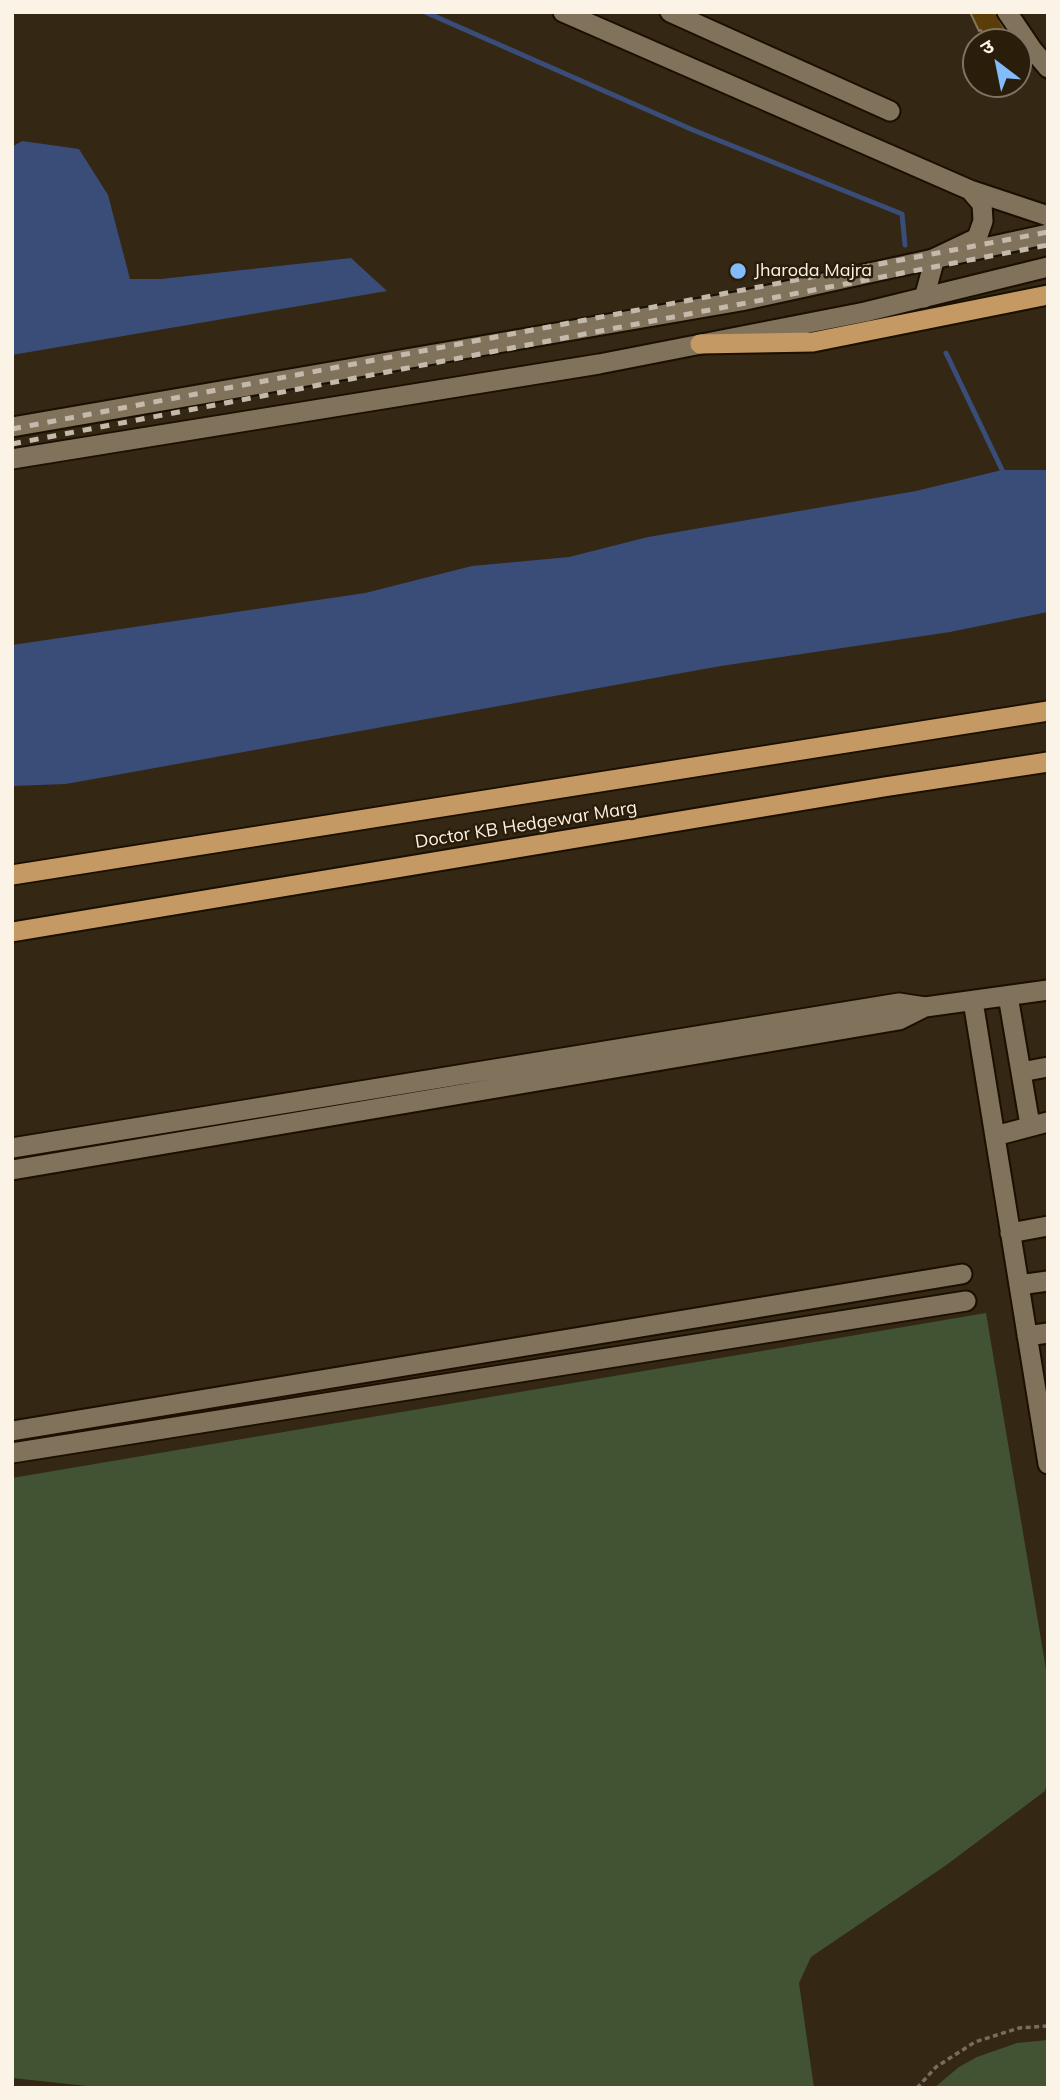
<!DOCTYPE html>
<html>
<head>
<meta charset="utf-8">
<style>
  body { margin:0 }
  #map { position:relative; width:1060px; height:2100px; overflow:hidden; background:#342713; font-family:Mulish,"Noto Sans Devanagari",sans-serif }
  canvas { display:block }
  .frame { position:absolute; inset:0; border:14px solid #fcf3e7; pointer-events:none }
  .north { position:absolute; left:962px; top:28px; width:70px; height:70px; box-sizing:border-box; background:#2a1d0a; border:2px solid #7e7362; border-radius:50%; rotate:328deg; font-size:19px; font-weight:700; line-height:28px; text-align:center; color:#fcf3e7 }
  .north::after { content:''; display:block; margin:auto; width:24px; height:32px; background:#82bcfa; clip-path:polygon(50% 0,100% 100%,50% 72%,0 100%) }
</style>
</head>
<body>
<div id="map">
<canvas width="1060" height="2100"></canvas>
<div class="frame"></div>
<div class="north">उ</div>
</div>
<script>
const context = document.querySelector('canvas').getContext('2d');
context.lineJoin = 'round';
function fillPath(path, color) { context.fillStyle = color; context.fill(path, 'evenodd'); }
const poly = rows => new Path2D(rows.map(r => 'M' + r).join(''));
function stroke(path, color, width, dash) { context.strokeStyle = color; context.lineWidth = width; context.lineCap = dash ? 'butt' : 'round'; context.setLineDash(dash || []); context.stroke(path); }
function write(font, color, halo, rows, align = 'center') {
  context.font = font + ' Mulish,sans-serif'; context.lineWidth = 5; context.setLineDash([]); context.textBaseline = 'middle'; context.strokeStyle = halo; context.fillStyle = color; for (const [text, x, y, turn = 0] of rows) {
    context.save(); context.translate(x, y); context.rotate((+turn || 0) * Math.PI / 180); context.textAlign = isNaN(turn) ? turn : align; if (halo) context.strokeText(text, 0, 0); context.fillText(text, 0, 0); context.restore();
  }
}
fillPath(poly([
  [986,1313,1048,1681,1048,1776,1045,1791,945,1866,811,1957,799,1983,814,2088,106,2088,12,2078,12,1478],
  [1048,2040,1048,2088,934,2088,959,2067,977,2057,1017,2043]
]), '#425334');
fillPath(poly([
  [22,141,79,149,108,195,130,279,161,279,351,258,387,291,12,355,12,147],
  [1002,470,1048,470,1048,612,950,632,721,666,66,784,12,786,12,645,365,593,472,566,569,557,648,537,916,491]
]), '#394d78');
stroke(poly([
  [425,12,693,130,902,214,905,245],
  [946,353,1005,476]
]), '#394d78', 5);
const building = poly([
  [970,12,995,12,1012,42,980,42,986,39,981,30,979,31,970,12]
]);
fillPath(building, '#5a3d07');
stroke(building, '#84745e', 2);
const minor = poly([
  [670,12,890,111],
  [1007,12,1032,49,1048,68],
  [1008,996,1030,1125],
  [973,1001,1048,1464],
  [1021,1072,1048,1067],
  [995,1136,1048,1122],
  [12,1148,899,1003,925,1007,1048,990],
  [12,1170,899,1020,925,1007],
  [1010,1233,1048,1226],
  [1019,1285,1048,1281],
  [1027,1336,1048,1333],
  [12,1431,962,1274],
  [12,1453,966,1301]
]);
const tertiary = poly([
  [563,12,970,190,1048,216],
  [924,298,935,258,977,238,983,221,982,204,970,190]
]);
const secondary = poly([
  [12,427,741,301,1048,234],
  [12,459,599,364,865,312,1048,267]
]);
const trunk = poly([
  [700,344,813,342,1048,295],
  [12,875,1048,711],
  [12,932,884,787,1048,762]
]);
stroke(minor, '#1b0f00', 23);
stroke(tertiary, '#1b0f00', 23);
stroke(secondary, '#1b0f00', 23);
stroke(trunk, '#1b0f00', 23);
stroke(poly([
  [917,2088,936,2067,975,2042,1019,2028,1048,2026]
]), '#786c5b', 3.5, [5, 3.5]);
stroke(minor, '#81725c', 19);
stroke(tertiary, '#81725c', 19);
stroke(secondary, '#81725c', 19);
stroke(trunk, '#c59963', 19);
stroke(poly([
  [12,429,1048,232],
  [12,444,1048,245]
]), '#c4baac', 5, [9, 9]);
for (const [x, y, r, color] of [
  [738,271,9,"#82bcfa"]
]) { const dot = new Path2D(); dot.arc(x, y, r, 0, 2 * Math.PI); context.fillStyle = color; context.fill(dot); stroke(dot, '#2a1d0a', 2.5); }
write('18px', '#fcf3e7', '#2a1d0a', [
  ["Jharoda Majra",754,271]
], 'left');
write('18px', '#fcf3e7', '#2a1d0a', [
  ["Doctor KB Hedgewar Marg",526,825,-9]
]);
</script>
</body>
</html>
